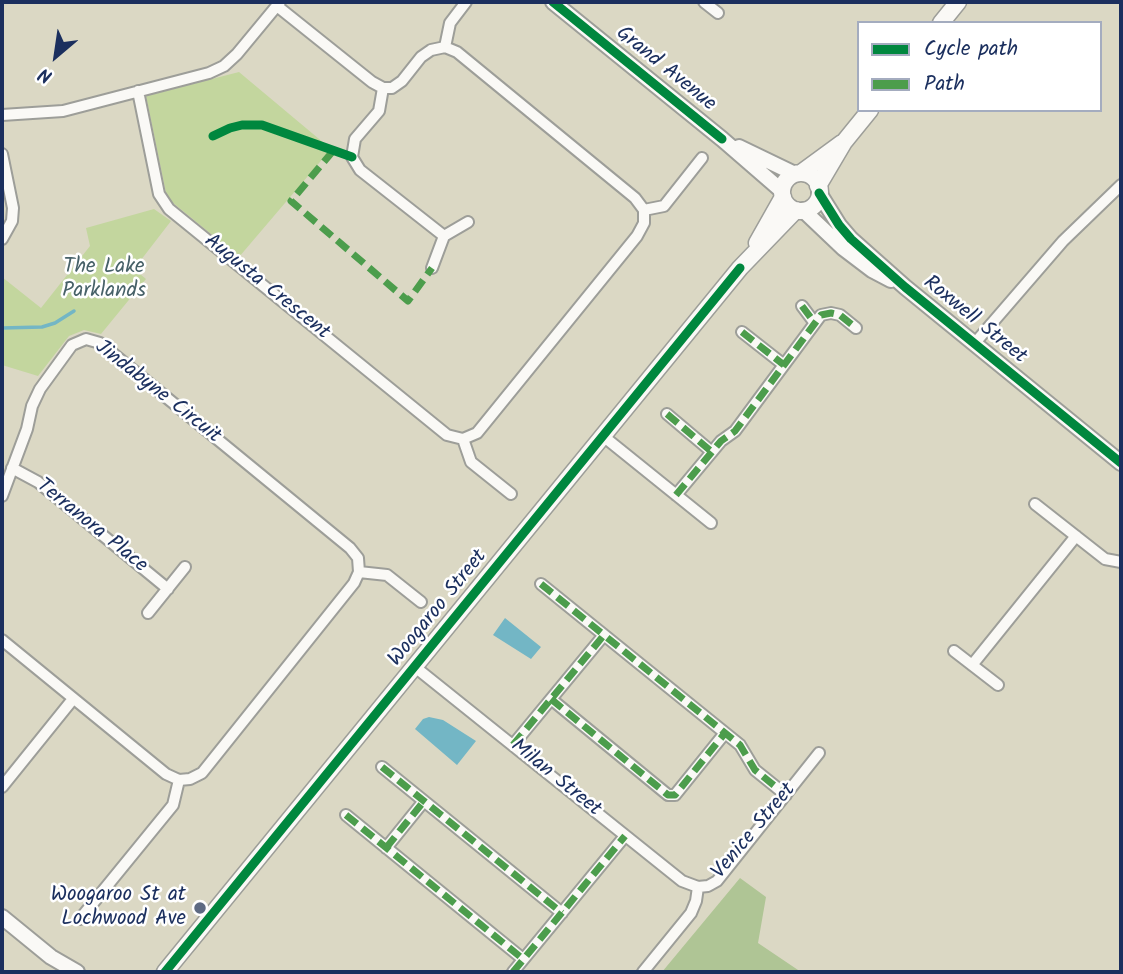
<!DOCTYPE html>
<html>
<head>
<meta charset="utf-8">
<style>
  body { margin:0 }
  #map { position:relative; width:1123px; height:974px; overflow:hidden; background:#dbd8c4; font-family:Kalam,sans-serif }
  canvas { display:block }
  .frame { position:absolute; inset:0; border:4px solid #1b2f5e; pointer-events:none }
  .legend { position:absolute; left:857px; top:21px; width:245px; height:91px; box-sizing:border-box; background:#fff; border:2px solid #a4acbf; margin:0; padding:9px 12px; list-style:none; font-size:21px; color:#1b2f5e }
  .legend li { display:flex; align-items:center; gap:14px; height:35px }
  .legend b { width:35px; border:2px solid #a4acbf }
  .north { position:absolute; left:21px; top:21px; width:70px; height:70px; -webkit-text-stroke:5px #fff; paint-order:stroke; rotate:209deg; font-size:19px; font-weight:700; line-height:28px; text-align:center; color:#1b2f5e }
  .north::after { content:''; display:block; margin:auto; width:24px; height:32px; background:#1b2f5e; clip-path:polygon(50% 0,100% 100%,50% 72%,0 100%) }
</style>
</head>
<body>
<div id="map">
<canvas width="1123" height="974"></canvas>
<div class="frame"></div>
<ul class="legend">
<li><b style="height:9px;background:#00873e"></b>Cycle path</li>
<li><b style="height:9px;background:#4c9d4c"></b>Path</li>
</ul>
<div class="north">N</div>
</div>
<script>
const context = document.querySelector('canvas').getContext('2d');
context.lineJoin = 'round';
function fillPath(path, color) { context.fillStyle = color; context.fill(path, 'evenodd'); }
const poly = rows => new Path2D(rows.map(r => 'M' + r).join(''));
function stroke(path, color, width, dash) { context.strokeStyle = color; context.lineWidth = width; context.lineCap = dash ? 'butt' : 'round'; context.setLineDash(dash || []); context.stroke(path); }
function write(font, color, halo, rows, align = 'center') {
  context.font = font + ' Kalam,sans-serif'; context.lineWidth = 5; context.setLineDash([]); context.textBaseline = 'middle'; context.strokeStyle = halo; context.fillStyle = color; for (const [text, x, y, turn = 0] of rows) {
    context.save(); context.translate(x, y); context.rotate((+turn || 0) * Math.PI / 180); context.textAlign = isNaN(turn) ? turn : align; if (halo) context.strokeText(text, 0, 0); context.fillText(text, 0, 0); context.restore();
  }
}
fillPath(poly([
  [239,72,331,149,239,257,167,198,146,96],
  [154,209,171,221,134,269,146,279,101,334,84,330,69,336,38,376,2,365,2,277,41,308,90,246,86,228]
]), '#c3d69e');
fillPath(poly([
  [740,878,766,897,758,943,801,972,662,972]
]), '#afc595');
fillPath(poly([
  [505,618,541,647,531,659,493,635],
  [429,717,443,720,476,741,457,765,415,729,423,719]
]), '#73b6c5');
stroke(poly([
  [2,328,42,327,55,323,74,311]
]), '#73b6c5', 3.5);
const minor = poly([
  [704,2,718,13],
  [445,47,450,23,466,2],
  [383,88,379,111,355,139,352,157,360,170,444,236],
  [138,91,159,194,169,209,447,435,463,439,477,433,637,236,644,223,644,210,635,198,457,52,445,47,431,50,421,57,402,81,392,88,383,88,372,82,277,6],
  [2,115,63,111,209,73,224,66,237,54,280,2],
  [2,154,13,208,12,221,2,239],
  [644,210,664,206,702,158],
  [432,268,444,236,468,222],
  [802,306,814,322],
  [742,332,784,365],
  [974,344,1063,241,1121,185],
  [667,414,712,452],
  [603,436,711,523],
  [463,439,471,462,511,494],
  [12,468,38,482,168,589],
  [676,495,721,441,735,431,821,315,831,313,840,315,856,328],
  [2,496,27,429,32,406,40,389,72,345,86,339,100,343,350,548,358,558,359,572,354,583,202,773,190,779,179,780,166,774,2,640],
  [1035,504,1105,559,1121,562],
  [359,572,387,575,421,602],
  [541,584,604,635],
  [148,613,185,567],
  [954,651,998,685],
  [972,665,1076,536],
  [415,667,682,881,698,887],
  [551,699,668,795,675,795,725,733],
  [513,745,604,635,740,745,755,770,786,795],
  [382,767,562,913],
  [2,787,73,699],
  [346,815,523,959],
  [386,848,424,801],
  [80,919,173,805,179,780],
  [513,972,625,836],
  [643,972,691,913,696,901,698,887,708,886,717,881,819,753]
]);
const tertiary = poly([
  [553,2,722,139,782,191],
  [739,147,795,174],
  [819,193,839,225,851,239,905,287,1121,463],
  [803,210,843,248,872,270,891,280],
  [2,917,51,957,77,972]
]);
const secondary = poly([
  [941,23,958,2],
  [801,173,842,143],
  '782 192a19 19 0 1 1 38 0a19 19 0 1 1-38 0Z',
  [818,186,844,142,870,110],
  [757,243,783,197],
  [165,972,740,268,796,210]
]);
stroke(minor, '#9d9e99', 14);
stroke(tertiary, '#9d9e99', 18);
stroke(secondary, '#9d9e99', 19);
stroke(minor, '#faf9f6', 10);
stroke(tertiary, '#faf9f6', 14);
stroke(secondary, '#faf9f6', 16);
stroke(poly([
  [333,151,291,201,408,301,432,268],
  [802,306,814,322],
  [742,332,784,365],
  [667,414,712,452],
  [676,495,721,441,735,431,821,315,831,313,840,315,856,328],
  [541,584,604,635],
  [551,699,668,795,675,795,725,733],
  [513,745,604,635,740,745,755,770,786,795],
  [382,767,562,913],
  [346,815,523,959],
  [386,848,424,801],
  [513,972,625,836]
]), '#4c9d4c', 7, [14, 7]);
stroke(poly([
  [553,2,722,139],
  [213,136,230,128,242,125,262,125,352,157],
  [819,193,839,225,851,239,905,287,1121,463],
  [165,972,740,268]
]), '#00873e', 9);
for (const [x, y, r, color] of [
  [200,908,7,"#5e6a82"]
]) { const dot = new Path2D(); dot.arc(x, y, r, 0, 2 * Math.PI); context.fillStyle = color; context.fill(dot); stroke(dot, '#fff', 2.5); }
write('21px', '#1b2f5e', '#fff', [
  ["Grand Avenue",665,70,39],
  ["Augusta Crescent",266,288,39],
  ["Roxwell Street",974,321,39],
  ["Jindabyne Circuit",157,393,38],
  ["Terranora Place",91,527,39],
  ["Woogaroo Street",439,609,-51],
  ["Milan Street",555,779,39],
  ["Venice Street",755,832,-50]
]);
write('21px', '#476168', '#fff', [
  ["The Lake",104,268],
  ["Parklands",104,292]
]);
write('21px', '#1b2f5e', '#fff', [
  ["Woogaroo St at",186,896],
  ["Lochwood Ave",186,920]
], 'right');
</script>
</body>
</html>
